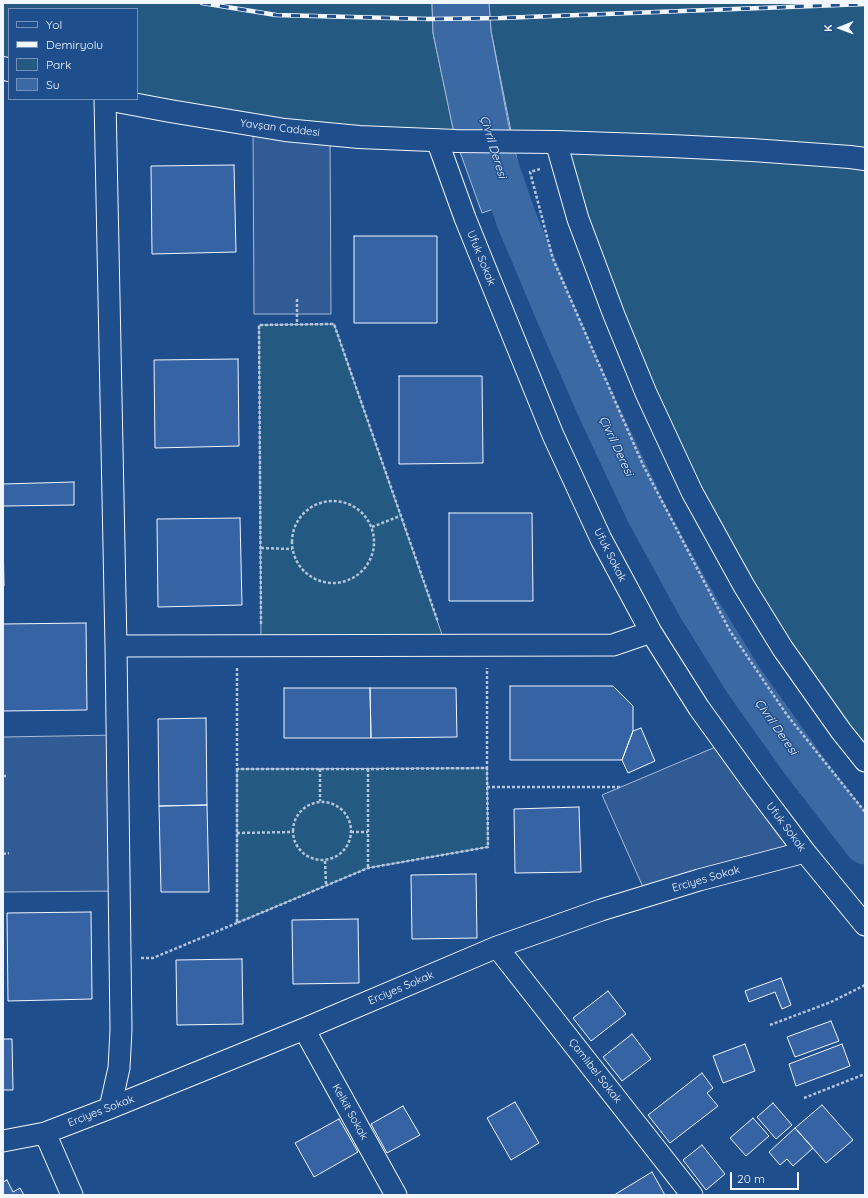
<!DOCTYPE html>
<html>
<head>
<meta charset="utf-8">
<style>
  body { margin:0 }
  #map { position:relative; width:868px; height:1198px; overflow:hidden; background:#1f4e8c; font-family:Quicksand,sans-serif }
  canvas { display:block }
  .frame { position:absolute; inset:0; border:4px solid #f2f6ff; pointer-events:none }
  .legend { position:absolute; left:8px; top:8px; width:130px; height:92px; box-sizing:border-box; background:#1f4e8c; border:1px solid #7391ba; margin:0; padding:5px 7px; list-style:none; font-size:12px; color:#f2f6ff }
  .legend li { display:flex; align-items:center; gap:8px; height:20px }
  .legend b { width:20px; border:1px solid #7391ba }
  .north { position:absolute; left:820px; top:8px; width:40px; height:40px; -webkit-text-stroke:3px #1f4e8c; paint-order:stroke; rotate:269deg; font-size:11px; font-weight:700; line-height:16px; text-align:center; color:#f2f6ff }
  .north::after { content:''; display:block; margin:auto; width:14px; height:18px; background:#f2f6ff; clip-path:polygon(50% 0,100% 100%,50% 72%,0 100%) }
  .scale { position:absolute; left:730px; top:1172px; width:69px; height:18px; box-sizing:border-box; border:2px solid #f2f6ff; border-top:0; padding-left:5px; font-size:12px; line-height:14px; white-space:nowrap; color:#f2f6ff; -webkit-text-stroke:3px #1f4e8c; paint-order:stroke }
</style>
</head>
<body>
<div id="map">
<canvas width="868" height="1198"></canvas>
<div class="frame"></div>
<ul class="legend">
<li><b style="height:5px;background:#1f4e8c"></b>Yol</li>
<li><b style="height:5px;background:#f2f6ff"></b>Demiryolu</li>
<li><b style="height:11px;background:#245a82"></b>Park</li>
<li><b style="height:11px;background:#3b69a3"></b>Su</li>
</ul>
<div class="north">K</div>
<div class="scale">20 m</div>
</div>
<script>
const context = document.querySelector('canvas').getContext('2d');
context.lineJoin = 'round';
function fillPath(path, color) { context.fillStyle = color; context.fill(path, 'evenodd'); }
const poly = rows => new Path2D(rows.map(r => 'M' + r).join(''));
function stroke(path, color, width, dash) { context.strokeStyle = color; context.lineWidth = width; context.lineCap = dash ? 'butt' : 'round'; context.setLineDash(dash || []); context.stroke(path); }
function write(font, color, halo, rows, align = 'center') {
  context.font = font + ' Quicksand,sans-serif'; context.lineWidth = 3; context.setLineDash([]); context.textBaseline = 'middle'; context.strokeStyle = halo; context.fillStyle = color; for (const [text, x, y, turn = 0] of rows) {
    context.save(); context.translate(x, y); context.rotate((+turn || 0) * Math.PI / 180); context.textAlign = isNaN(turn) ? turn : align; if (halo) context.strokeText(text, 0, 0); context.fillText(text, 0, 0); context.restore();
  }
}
const green = poly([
  [3,3,432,3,433,33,456,141,359,137,137,99,137,9,9,9,9,70,3,68,3,3],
  [489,3,865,3,865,761,692,492,556,142,513,141,491,31,489,3],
  [334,324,446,646,261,646,259,325,334,324],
  [487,768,488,847,368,868,237,923,237,769,487,768]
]);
fillPath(green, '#245a82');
stroke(green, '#a8bbd7', 1);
const parking = poly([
  [253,125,330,134,331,314,254,314,253,125],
  [117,735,119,891,3,892,3,737,117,735],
  [725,743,805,852,647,896,602,795,725,743]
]);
fillPath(parking, '#305b95');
stroke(parking, '#a8bbd7', 1);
const water = poly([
  [432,3,489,3,491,31,508,122,526,198,482,213,456,141,452,124,433,33,432,3]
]);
fillPath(water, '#3b69a3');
stroke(water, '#a8bbd7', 1);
stroke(poly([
  [492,149,517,221,560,323,600,414,647,514,698,607,744,681,803,764,865,844]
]), '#3b69a3', 41);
const building = poly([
  [234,165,236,252,152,254,151,166,234,165],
  [354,236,437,236,437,323,354,323,354,236],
  [238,359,239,446,155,448,154,360,238,359],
  [399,376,482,376,483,463,399,464,399,376],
  [74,482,74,505,3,506,3,484,74,482],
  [449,513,532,513,533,601,449,601,449,513],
  [240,518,242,605,158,607,157,519,240,518],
  [3,535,4,586,3,586,3,535],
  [86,623,87,710,3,711,3,624,86,623],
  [510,686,613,686,633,706,633,731,622,760,510,760,510,686],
  [284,688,370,688,371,738,284,738,284,688],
  [370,688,456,688,457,737,371,738,370,688],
  [206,718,207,805,159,806,158,719,206,718],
  [641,728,655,761,628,773,622,760,633,731,641,728],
  [207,805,209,892,161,892,159,806,207,805],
  [579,807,581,872,515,873,514,809,579,807],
  [476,874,477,938,412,939,411,875,476,874],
  [91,912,92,999,8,1001,7,913,91,912],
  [358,919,359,983,293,984,292,920,358,919],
  [242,959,243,1024,177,1025,176,960,242,959],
  [781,978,791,1005,782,1009,775,992,749,1002,745,991,781,978],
  [608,991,626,1014,591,1041,573,1018,608,991],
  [831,1021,839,1041,795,1057,787,1037,831,1021],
  [632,1034,651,1059,622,1081,603,1057,632,1034],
  [3,1039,12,1039,13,1090,3,1090,3,1039],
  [745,1044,755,1071,723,1083,713,1056,745,1044],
  [842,1044,850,1066,796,1086,789,1064,842,1044],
  [702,1073,713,1088,707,1093,718,1106,670,1143,648,1115,702,1073],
  [515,1102,539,1143,511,1160,487,1118,515,1102],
  [773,1103,792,1125,776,1139,757,1117,773,1103],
  [822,1105,853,1140,826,1163,795,1128,822,1105],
  [403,1106,420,1135,387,1153,371,1124,403,1106],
  [753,1118,769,1136,746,1156,730,1138,753,1118],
  [339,1119,358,1152,314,1177,295,1143,339,1119],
  [795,1128,813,1148,793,1166,787,1159,780,1165,769,1152,795,1128],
  [702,1145,725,1174,706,1190,683,1160,702,1145],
  [652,1172,665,1195,614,1195,652,1172],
  [7,1180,13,1192,20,1188,24,1195,3,1195,3,1182,7,1180]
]);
fillPath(building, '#3563a3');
stroke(building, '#f2f6ff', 1);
const street = poly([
  [105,99,116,646,121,1030,119,1068,110,1108],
  [437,140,465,218,553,435,601,539,651,632,699,708,756,787,805,852,865,925],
  [556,142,578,219,614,315,646,393,692,492,744,586,783,649,841,731,865,761],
  [116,646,613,645,651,632],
  [497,947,692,1195],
  [304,1029,396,1195],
  [45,1133,72,1195],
  [3,1141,45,1133,110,1108,304,1029,497,947,601,910,699,880,805,852]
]);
const secondary = poly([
  [3,68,9,70],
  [106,99,170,111,285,130,359,137,456,141,556,142,671,146,752,150,850,157,865,159]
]);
stroke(street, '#f2f6ff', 23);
stroke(secondary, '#f2f6ff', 24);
stroke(poly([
  [540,169,530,172,553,259,643,465,730,631,787,715,865,812],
  [297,299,297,325],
  '292 542a41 41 0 1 1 82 0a41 41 0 1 1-82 0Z',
  [372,527,400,516],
  [261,548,292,549],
  [261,624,259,325,334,324,438,622],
  [237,668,237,769,368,769,487,768,487,668],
  [237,769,237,923,368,868,488,847,487,768],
  [320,769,320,801],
  [368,769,368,868],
  [3,776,8,776],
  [487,787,621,787],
  '293 831a29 29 0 1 1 58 0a29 29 0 1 1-58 0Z',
  [351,832,368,832],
  [237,833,292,832],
  [3,854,9,853],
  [325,861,326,885],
  [141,958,153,958,237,923],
  [770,1025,831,1002,865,985],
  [804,1098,865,1074]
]), '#b3c4dc', 2.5, [3, 2]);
stroke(street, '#1f4e8c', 21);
stroke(secondary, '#1f4e8c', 22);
const rail = poly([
  [202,3,276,15,429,19,501,18,865,4]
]);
stroke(rail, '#f2f6ff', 4.5);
stroke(rail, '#1f4e8c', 3, [9]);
write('11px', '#f2f6ff', '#1f4e8c', [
  ["Yavşan Caddesi",280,128,7],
  ["Ufuk Sokak",481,258,68],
  ["Ufuk Sokak",610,555,63],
  ["Ufuk Sokak",786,827,53],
  ["Erciyes Sokak",706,879,-16],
  ["Erciyes Sokak",401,988,-23],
  ["Çamlıbel Sokak",595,1071,52],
  ["Erciyes Sokak",101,1111,-21],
  ["Kelkit Sokak",350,1112,61]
]);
write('italic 12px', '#f2f6ff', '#1f4e8c', [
  ["Çivril Deresi",493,147,73],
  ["Çivril Deresi",616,446,65],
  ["Çivril Deresi",776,727,55]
]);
</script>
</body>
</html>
